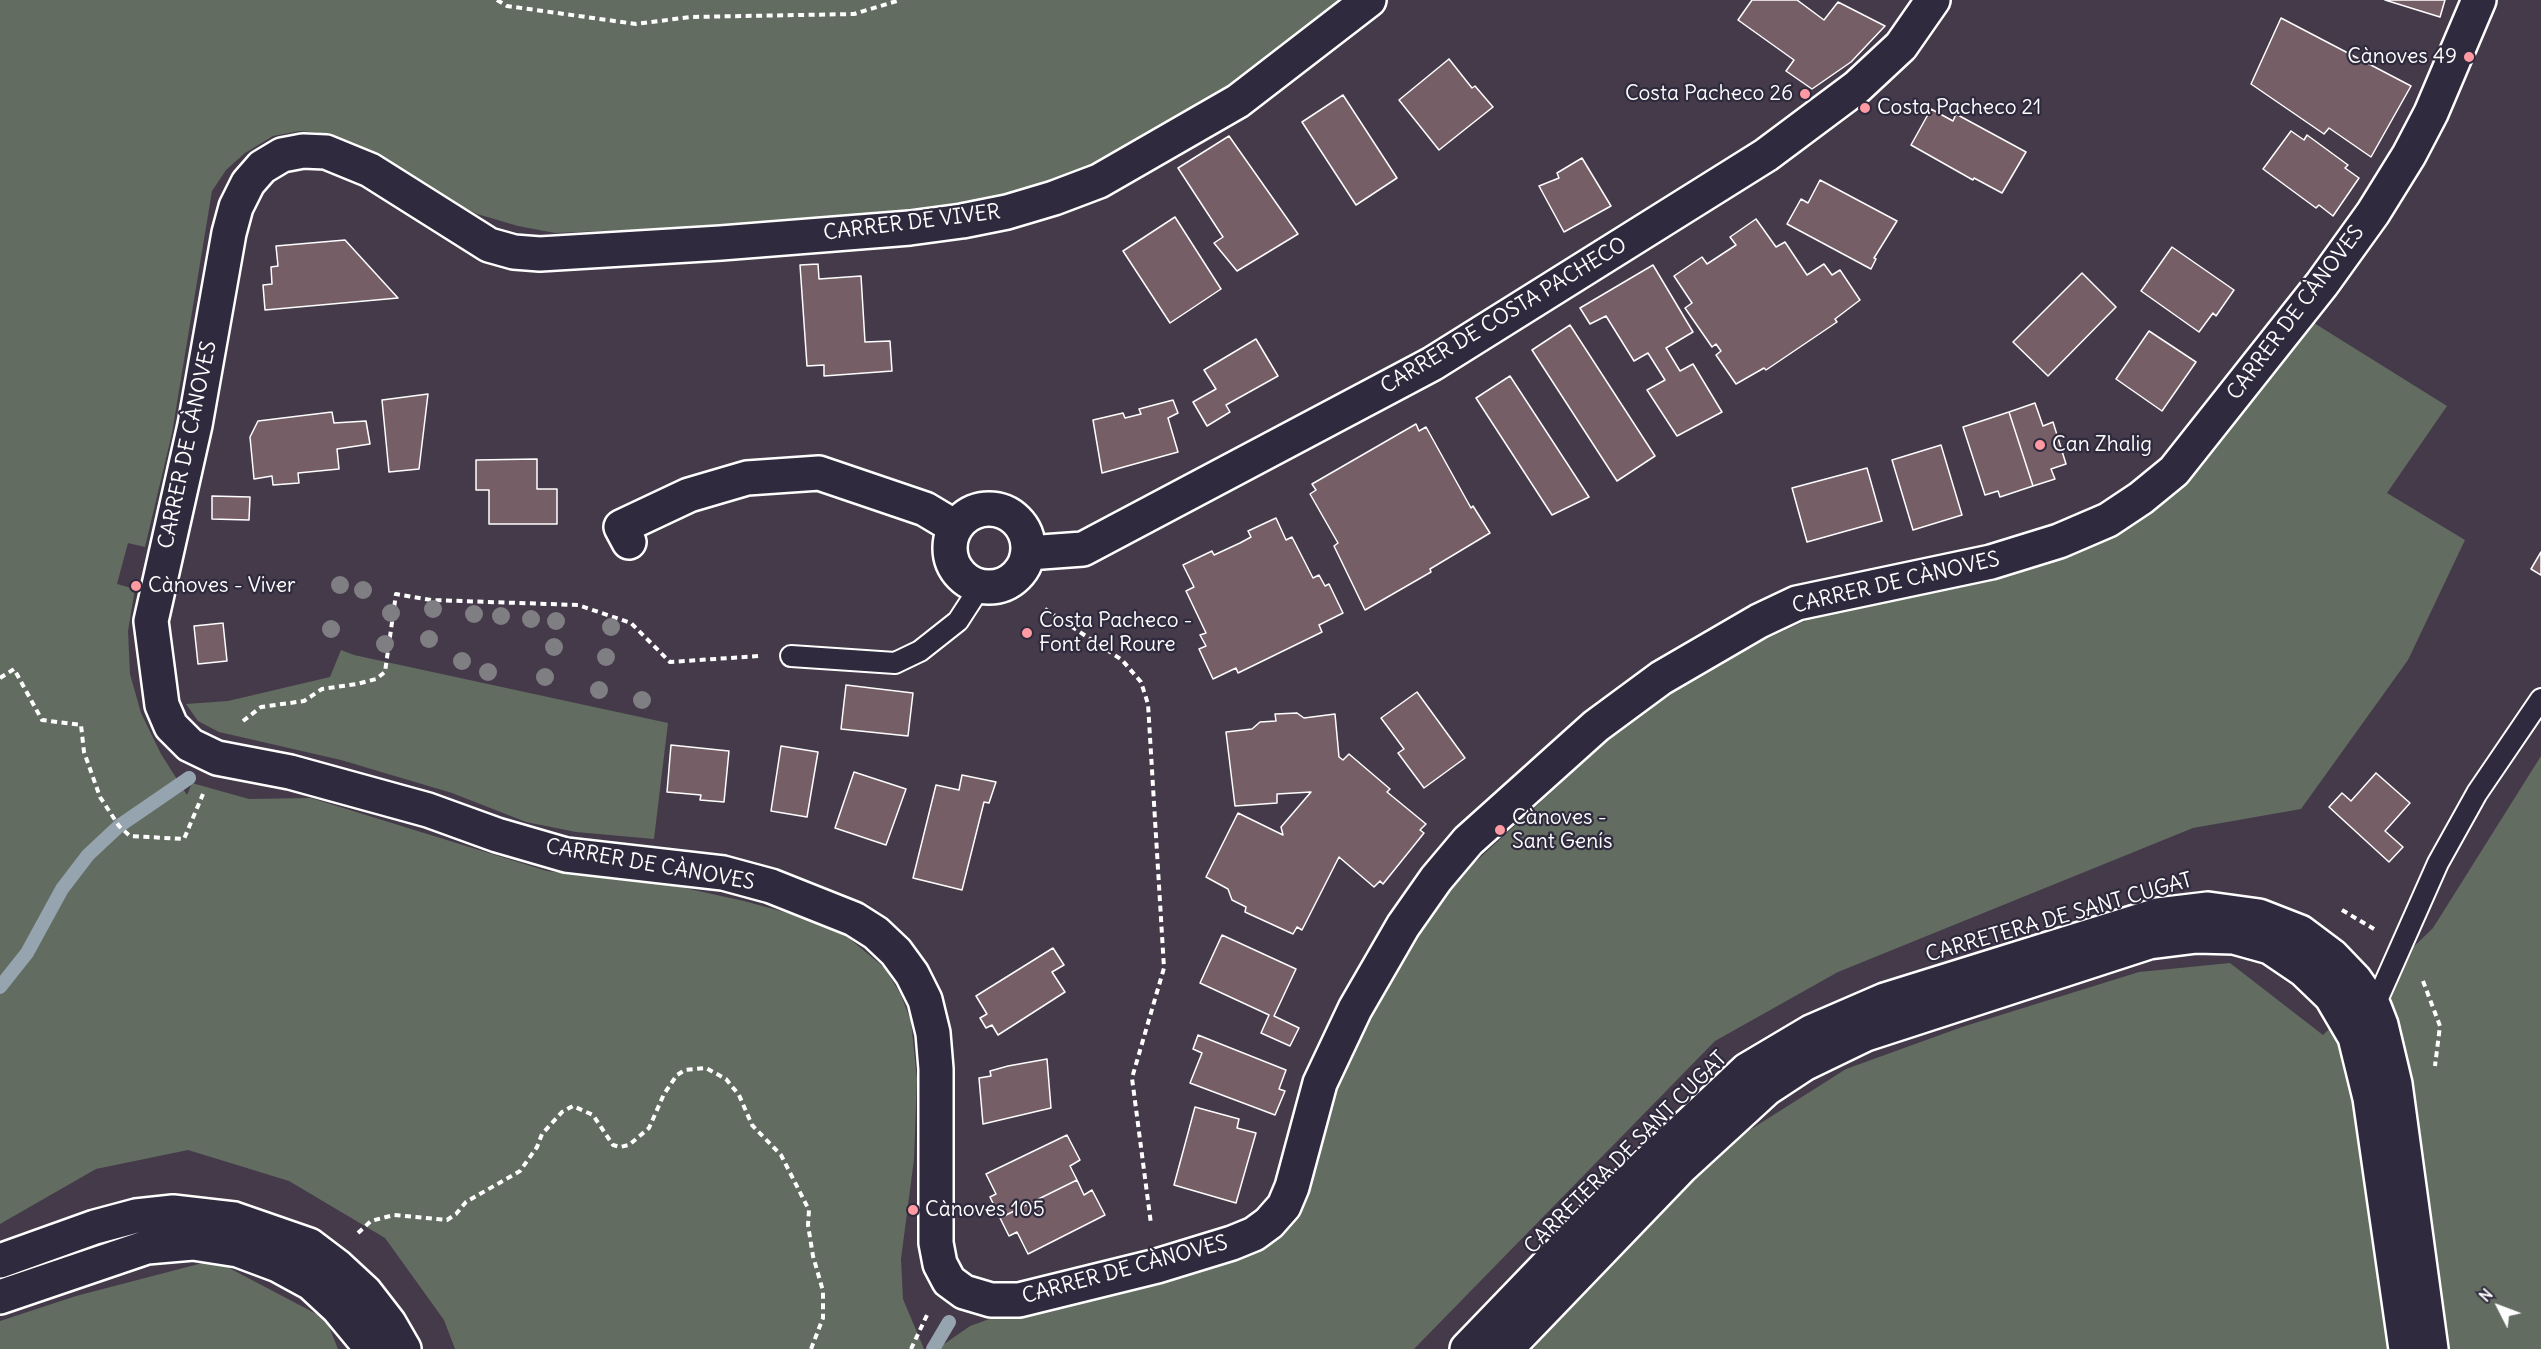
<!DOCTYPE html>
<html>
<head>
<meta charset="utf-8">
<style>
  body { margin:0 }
  #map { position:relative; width:2541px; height:1349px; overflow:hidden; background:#443a4a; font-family:Delius,sans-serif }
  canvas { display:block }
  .north { position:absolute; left:2469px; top:1277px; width:60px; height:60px; -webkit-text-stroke:4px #2f2a3d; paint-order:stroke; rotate:312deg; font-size:16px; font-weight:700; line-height:24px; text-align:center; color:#fff }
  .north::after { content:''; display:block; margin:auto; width:21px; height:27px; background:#fff; clip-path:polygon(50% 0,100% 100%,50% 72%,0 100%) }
</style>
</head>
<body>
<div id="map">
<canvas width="2541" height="1349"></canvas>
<div class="north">N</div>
</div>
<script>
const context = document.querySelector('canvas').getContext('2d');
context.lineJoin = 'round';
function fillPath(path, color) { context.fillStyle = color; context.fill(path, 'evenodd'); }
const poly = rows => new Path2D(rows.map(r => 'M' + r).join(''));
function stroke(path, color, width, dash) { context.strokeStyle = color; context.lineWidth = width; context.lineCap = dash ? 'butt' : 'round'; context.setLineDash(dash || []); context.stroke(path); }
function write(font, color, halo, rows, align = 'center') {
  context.font = font + ' Delius,sans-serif'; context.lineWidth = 4.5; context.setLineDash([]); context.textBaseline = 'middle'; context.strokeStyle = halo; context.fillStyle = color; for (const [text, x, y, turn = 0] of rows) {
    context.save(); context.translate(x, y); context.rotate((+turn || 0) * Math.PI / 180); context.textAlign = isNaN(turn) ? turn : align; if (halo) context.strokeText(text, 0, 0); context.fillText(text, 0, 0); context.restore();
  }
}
fillPath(poly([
  [0,0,1350,0,1232,89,1099,168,1004,201,944,210,791,223,555,233,518,226,477,214,404,177,330,134,300,131,273,136,245,153,226,170,212,191,172,433,145,547,128,543,117,584,135,589,128,631,130,674,141,713,161,754,187,795,192,783,249,799,311,798,547,871,671,885,744,901,799,916,845,935,885,968,901,995,911,1021,917,1079,914,1159,901,1259,903,1299,924,1349,455,1349,444,1320,385,1238,289,1181,188,1150,96,1169,0,1224],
  [2306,318,2447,406,2387,493,2465,540,2408,660,2301,809,2193,828,1838,972,1715,1041,1414,1349,937,1349,970,1326,1028,1305,1242,1250,1301,1192,1334,1097,1362,1030,1408,945,1448,887,1632,718,1720,660,1807,620,1856,592,2034,568,2092,547,2142,515,2184,482,2218,443],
  [341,650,354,655,668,723,654,839,576,832,526,822,452,793,341,760,219,732,198,721,186,704,228,701,330,677],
  [2541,756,2541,1349,1533,1349,1604,1260,1745,1133,1846,1069,1962,1027,2139,972,2230,963,2323,1035,2433,928],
  [214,1260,326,1319,338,1349,0,1349,0,1321,76,1296]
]), '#626c60');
stroke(poly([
  [0,987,27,953,62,889,88,855,119,826,189,778],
  [933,1349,949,1322]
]), '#96a4af', 14);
const building = poly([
  [1752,0,1797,0,1824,20,1838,2,1885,26,1851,62,1812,89,1786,71,1794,60,1738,20,1752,0],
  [2385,0,2445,0,2440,17,2385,0],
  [2281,18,2411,86,2371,157,2329,128,2324,134,2251,84,2281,18],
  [1449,59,1472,88,1475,86,1493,107,1439,150,1399,100,1449,59],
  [1343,95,1397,178,1356,205,1302,122,1343,95],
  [1931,109,1953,121,1956,114,2026,152,2002,193,1974,178,1973,180,1911,145,1931,109],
  [2291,131,2304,140,2307,135,2348,165,2345,168,2359,178,2333,216,2319,205,2316,208,2263,169,2291,131],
  [1229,136,1298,234,1237,271,1214,243,1223,237,1178,168,1229,136],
  [1582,158,1611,206,1564,232,1539,186,1559,178,1557,173,1582,158],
  [1820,180,1897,221,1874,258,1876,259,1871,269,1787,224,1801,199,1808,203,1820,180],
  [1175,217,1221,289,1170,323,1123,251,1175,217],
  [1756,219,1776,247,1785,242,1807,275,1824,264,1832,275,1840,270,1860,300,1835,319,1837,322,1766,370,1764,368,1736,384,1716,355,1721,351,1716,344,1712,347,1685,308,1692,303,1674,276,1702,257,1707,264,1736,245,1730,237,1756,219],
  [345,240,398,298,265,310,263,285,272,284,271,267,278,266,276,246,345,240],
  [2172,247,2234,290,2216,316,2213,313,2199,332,2141,291,2172,247],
  [818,264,819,279,861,276,865,342,890,341,892,371,824,376,824,365,807,366,800,265,818,264],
  [1653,265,1693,332,1666,348,1680,371,1693,364,1722,412,1677,436,1647,390,1665,380,1648,353,1634,361,1606,316,1590,324,1580,308,1653,265],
  [2082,273,2116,307,2048,376,2013,342,2082,273],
  [1570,325,1655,456,1617,481,1532,350,1570,325],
  [2149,331,2196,362,2162,411,2116,379,2149,331],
  [1256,339,1278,376,1226,405,1230,412,1207,426,1193,402,1216,389,1204,370,1256,339],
  [1510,376,1589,497,1552,515,1476,398,1510,376],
  [428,394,419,469,389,472,382,400,428,394],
  [1173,400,1178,413,1168,418,1178,452,1102,473,1093,420,1123,413,1125,418,1141,414,1139,409,1173,400],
  [2035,403,2043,426,2053,422,2066,464,2051,469,2055,479,2033,486,2009,412,2035,403],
  [332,412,334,423,366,421,370,444,337,449,339,469,298,473,299,483,273,485,272,476,254,479,250,437,258,421,332,412],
  [2009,412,2033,486,2000,497,1998,491,1985,495,1963,427,2009,412],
  [1416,424,1419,431,1426,427,1471,508,1473,506,1490,533,1430,569,1431,572,1365,610,1334,546,1338,543,1310,494,1316,490,1312,484,1416,424],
  [1941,445,1962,515,1913,530,1892,460,1941,445],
  [537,459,537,489,557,489,557,524,489,524,489,490,476,490,476,460,537,459],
  [1867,468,1882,521,1807,542,1792,488,1867,468],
  [212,496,250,497,249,520,212,519,212,496],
  [1276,518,1286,540,1292,537,1313,578,1319,575,1325,586,1329,584,1343,613,1319,625,1322,632,1238,673,1236,668,1213,679,1199,649,1206,646,1200,635,1206,633,1186,591,1194,587,1183,565,1212,551,1214,555,1240,543,1251,537,1248,531,1276,518],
  [2541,552,2541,575,2531,569,2541,552],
  [223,623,227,661,198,664,194,626,223,623],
  [846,685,913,693,908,736,841,729,846,685],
  [1417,692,1465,758,1424,788,1398,753,1404,749,1381,718,1417,692],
  [1297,713,1304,718,1335,714,1339,757,1343,760,1349,754,1390,789,1387,792,1426,824,1420,830,1424,833,1383,884,1380,881,1374,887,1339,857,1302,930,1297,927,1293,934,1245,912,1246,907,1232,900,1228,889,1206,877,1238,813,1283,835,1281,827,1311,792,1277,794,1277,803,1235,806,1226,732,1252,729,1260,722,1276,721,1275,714,1297,713],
  [671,745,729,751,724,802,700,800,701,795,667,792,671,745],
  [781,746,818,752,807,817,771,811,781,746],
  [854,772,906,789,886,845,835,828,854,772],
  [2376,773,2410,803,2385,831,2403,847,2389,862,2329,807,2342,793,2351,801,2376,773],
  [962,775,996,782,989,803,984,802,962,890,913,878,936,785,959,790,962,775],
  [1222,935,1296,969,1274,1016,1299,1028,1290,1046,1261,1033,1269,1015,1200,983,1222,935],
  [1053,948,1064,965,1052,972,1065,992,998,1035,992,1025,986,1028,980,1018,987,1014,976,996,1053,948],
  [1198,1035,1286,1070,1279,1089,1285,1091,1275,1115,1190,1083,1202,1053,1193,1049,1198,1035],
  [1047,1059,1051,1108,983,1124,979,1078,991,1076,990,1071,1008,1066,1047,1059],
  [1195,1107,1239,1119,1237,1128,1256,1133,1236,1203,1174,1185,1195,1107],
  [1067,1135,1080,1160,1070,1166,1077,1180,1000,1218,990,1197,996,1194,986,1174,1067,1135],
  [1077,1180,1084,1195,1092,1190,1105,1215,1028,1254,1017,1232,1009,1236,1000,1218,1077,1180]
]);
fillPath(building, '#765e67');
stroke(building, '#fff', 1.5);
const lane = poly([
  [791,656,895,663,920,651,958,621,980,587],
  [2374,1007,2438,863,2477,793,2541,699]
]);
const street = poly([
  [1369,0,1238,101,1099,181,1054,198,1007,212,962,221,910,228,721,243,540,254,514,252,489,245,370,170,326,152,303,151,282,155,262,167,248,183,236,207,229,233,195,425,151,621,162,705,171,726,190,745,217,758,290,772,428,810,497,835,566,855,723,873,771,886,854,919,876,933,896,952,912,974,925,1000,933,1033,936,1069,936,1243,940,1264,949,1281,964,1292,991,1300,1019,1300,1157,1266,1232,1243,1254,1234,1269,1223,1284,1206,1292,1187,1320,1083,1355,1009,1403,926,1436,879,1468,841,1596,726,1661,678,1759,621,1797,603,1991,562,2059,541,2108,520,2141,498,2174,471,2322,284,2373,213,2409,155,2431,113,2479,0],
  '950 548a39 39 0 1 1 78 0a39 39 0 1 1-78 0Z',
  [629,542,621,527,689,495,747,478,819,473,925,509,955,527],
  [1028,553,1083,549,1432,364,1766,155,1857,87,1901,46,1933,0]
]);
const secondary = poly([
  [0,1261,95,1227,136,1216,173,1212,234,1219,309,1245,338,1267,365,1292,389,1323,404,1349],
  [0,1297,147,1247,193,1243,238,1250,278,1265,311,1283,338,1308,372,1349],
  [1467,1349,1621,1189,1747,1070,1811,1032,1885,1000,2158,915,2208,909,2259,916,2300,932,2332,956,2355,980,2374,1007,2381,1025,2395,1084,2431,1349],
  [1506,1349,1681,1167,1766,1089,1804,1064,1866,1034,2149,942,2197,936,2234,937,2270,947,2304,970,2331,996,2355,1037,2370,1098,2406,1349]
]);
stroke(lane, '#fff', 24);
stroke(street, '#fff', 38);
stroke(secondary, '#fff', 38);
stroke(poly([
  [497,0,507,6,636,24,690,17,854,14,900,0],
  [1045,609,1122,660,1141,682,1148,704,1164,968,1132,1078,1151,1224],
  [0,678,14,669,42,720,81,725,84,752,100,797,119,826,130,836,184,839,203,794],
  [243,721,261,707,304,701,322,689,357,684,376,679,385,672,396,594,431,600,578,605,631,623,670,662,759,656],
  [2342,910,2374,929],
  [2423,981,2440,1026,2435,1066],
  [358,1233,371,1221,394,1215,447,1220,456,1214,466,1202,520,1171,537,1147,542,1134,562,1112,573,1106,593,1115,613,1145,620,1147,629,1145,649,1128,664,1094,677,1075,685,1070,706,1068,726,1079,739,1095,752,1125,781,1155,809,1210,808,1225,813,1256,823,1291,823,1318,811,1349],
  [911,1349,927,1315]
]), '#fff', 4, [6, 4.5]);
stroke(lane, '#2f2a3d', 20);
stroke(street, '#2f2a3d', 33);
stroke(secondary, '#2f2a3d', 33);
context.fillStyle = '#7f7e82';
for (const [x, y] of [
  [340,585],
  [363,590],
  [433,609],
  [391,613],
  [474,614],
  [501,616],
  [531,619],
  [556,621],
  [611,627],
  [331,629],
  [429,639],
  [385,644],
  [554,647],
  [606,657],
  [462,661],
  [488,672],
  [545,677],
  [599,690],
  [642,700]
]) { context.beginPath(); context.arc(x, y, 9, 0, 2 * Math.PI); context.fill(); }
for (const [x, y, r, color] of [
  [2469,57,6,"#ff9aa2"],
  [1805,94,6,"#ff9aa2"],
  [1865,108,6,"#ff9aa2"],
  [2040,445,6,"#ff9aa2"],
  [136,586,6,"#ff9aa2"],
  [1027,633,6,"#ff9aa2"],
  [1500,830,6,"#ff9aa2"],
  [913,1210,6,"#ff9aa2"]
]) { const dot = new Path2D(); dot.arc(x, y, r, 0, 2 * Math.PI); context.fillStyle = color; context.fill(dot); stroke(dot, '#2f2a3d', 2); }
write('21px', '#fff', '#2f2a3d', [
  ["Cànoves 49",2457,57,"right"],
  ["Costa Pacheco 26",1793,94,"right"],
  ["Costa Pacheco 21",1877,108],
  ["Can Zhalig",2052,445],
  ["Cànoves - Viver",148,586],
  ["Costa Pacheco -",1039,621],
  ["Font del Roure",1039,645],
  ["Cànoves -",1512,818],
  ["Sant Genís",1512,842],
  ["Cànoves 105",925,1210]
], 'left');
write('21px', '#fff', '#2f2a3d', [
  ["CARRER DE VIVER",912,223,-7],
  ["CARRER DE CÀNOVES",2296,313,-53],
  ["CARRER DE COSTA PACHECO",1504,316,-31],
  ["CARRER DE CÀNOVES",188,445,-78],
  ["CARRER DE CÀNOVES",1896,583,-13],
  ["CARRER DE CÀNOVES",650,865,10],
  ["CARRETERA DE SANT CUGAT",2059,918,-16],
  ["CARRETERA DE SANT CUGAT",1626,1153,-45],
  ["CARRER DE CÀNOVES",1125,1270,-15]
]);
</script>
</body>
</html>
